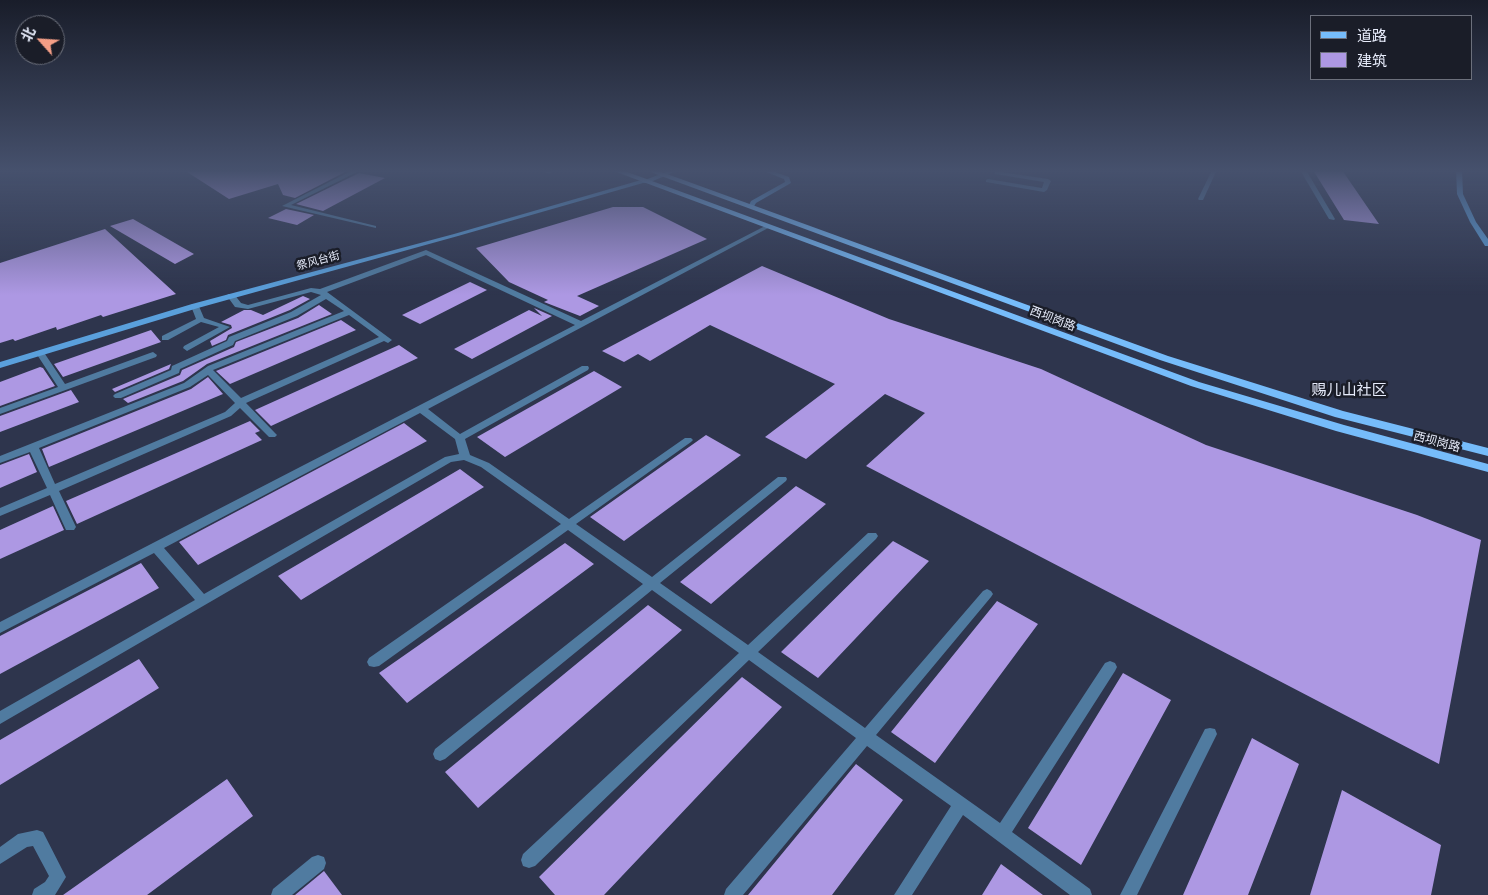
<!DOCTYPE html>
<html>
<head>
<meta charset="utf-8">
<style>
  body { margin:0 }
  #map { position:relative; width:1488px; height:895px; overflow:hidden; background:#2e354d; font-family:Georgia,"Noto Sans SC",serif }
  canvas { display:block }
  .legend { position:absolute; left:1310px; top:15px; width:162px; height:65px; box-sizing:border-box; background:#1a1d28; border:1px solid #6c707c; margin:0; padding:6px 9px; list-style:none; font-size:15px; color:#e7ecfb }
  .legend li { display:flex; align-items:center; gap:10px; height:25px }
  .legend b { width:25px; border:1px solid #6c707c }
  .north { position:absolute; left:15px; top:15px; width:50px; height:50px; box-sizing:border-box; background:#1a1d28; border:1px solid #6c707c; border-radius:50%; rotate:296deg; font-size:14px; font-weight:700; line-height:20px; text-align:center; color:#e7ecfb }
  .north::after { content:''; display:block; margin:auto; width:18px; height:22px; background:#f49e86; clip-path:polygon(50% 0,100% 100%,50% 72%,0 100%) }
</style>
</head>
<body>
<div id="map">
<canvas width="1488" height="895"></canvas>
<ul class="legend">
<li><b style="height:6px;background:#76bcfa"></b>道路</li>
<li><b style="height:14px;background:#ad98e3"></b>建筑</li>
</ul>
<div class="north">北</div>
</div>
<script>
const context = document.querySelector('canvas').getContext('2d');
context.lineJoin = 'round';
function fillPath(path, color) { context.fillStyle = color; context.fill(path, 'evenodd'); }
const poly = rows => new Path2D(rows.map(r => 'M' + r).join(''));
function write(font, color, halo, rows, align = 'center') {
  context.font = font + ' Georgia,"Noto Sans SC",serif'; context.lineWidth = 5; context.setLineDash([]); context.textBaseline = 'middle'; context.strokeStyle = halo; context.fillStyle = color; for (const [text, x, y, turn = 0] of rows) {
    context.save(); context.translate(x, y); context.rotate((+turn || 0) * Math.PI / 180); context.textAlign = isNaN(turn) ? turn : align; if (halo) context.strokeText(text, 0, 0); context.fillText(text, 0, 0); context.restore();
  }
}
fillPath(poly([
  [184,170,342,170,347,171,295,198,283,195,278,184,229,199],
  [1313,170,1342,170,1379,224,1344,220],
  [359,173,385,178,323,211,296,204],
  [613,207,643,207,707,239,577,296,599,306,580,316,544,302,548,300,509,282,476,248],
  [286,209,314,215,297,225,268,218],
  [133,219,194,254,175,264,110,226],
  [105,229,176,294,103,317,101,315,57,330,56,327,15,341,13,339,0,343,0,263],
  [762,266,889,319,1041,369,1206,445,1417,515,1481,540,1439,764,866,466,925,413,885,394,806,459,765,437,835,384,710,325,650,361,638,354,624,362,602,351],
  [470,282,487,290,420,324,402,315],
  [303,296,310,299,290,310,228,335,226,340,212,346,210,341,232,328,231,325,221,322,244,310,251,310,263,315],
  [319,305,332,314,207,364,183,381,128,403,123,399,180,375,182,370,234,347,236,342,298,318],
  [534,308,552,316,472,359,454,349,529,310,542,316],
  [341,320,356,330,230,384,216,371],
  [151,330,161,342,63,377,54,364],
  [399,345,418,358,271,426,255,410],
  [171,364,169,369,115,392,112,389],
  [40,367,43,368,55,386,0,406,0,382],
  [594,371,622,387,505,457,477,437],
  [208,377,223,394,49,467,42,449,191,389],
  [71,390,79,402,0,432,0,416],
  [250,421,260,431,255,433,262,440,77,524,66,501],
  [404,423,427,441,198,565,179,542],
  [706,435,741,455,624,541,590,517],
  [29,454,37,472,0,488,0,465],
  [460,469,484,487,301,600,278,576],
  [796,486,826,504,711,604,680,582],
  [53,506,64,530,0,559,0,530],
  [893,541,929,561,818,678,781,652],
  [565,543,594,564,407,703,379,673],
  [141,563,159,588,0,674,0,636],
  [997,601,1038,624,935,763,891,732],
  [648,605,682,630,478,808,445,772],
  [139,659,159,688,0,785,0,740],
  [1123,673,1171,700,1081,865,1028,828],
  [742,677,782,707,604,895,555,895,539,877],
  [1252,738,1299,764,1248,895,1183,895],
  [856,764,903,800,832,895,748,895],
  [227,779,253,816,147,895,63,895],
  [1342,790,1441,845,1431,895,1310,895],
  [1001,864,1043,895,982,895],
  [324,871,342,895,295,895]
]), '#ad98e3');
fillPath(poly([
  [353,170,361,170,291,205,376,226,376,228,282,206,353,170],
  [540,170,549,170,552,172,549,174,540,170],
  [997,170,1003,170,1002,172,1048,179,1051,181,1047,190,1044,192,986,182,986,180,988,179,1042,188,1044,182,995,174,994,173,997,170],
  [1212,170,1222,170,1216,172,1203,200,1199,200,1198,199,1212,170],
  [1300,170,1306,170,1335,219,1334,220,1329,219,1300,170],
  [767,225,772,226,428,409,460,434,582,366,588,366,589,368,588,370,465,439,470,455,489,463,569,519,685,438,691,438,693,440,691,442,576,524,652,577,778,477,786,477,787,479,786,481,660,583,748,645,868,533,876,533,878,536,876,539,758,652,865,728,983,591,987,589,991,591,993,594,991,597,876,735,1000,823,1105,663,1110,661,1115,663,1117,667,1115,671,1012,832,1090,889,1092,895,1070,895,963,815,912,895,894,895,951,806,867,746,743,895,724,895,726,889,856,738,749,660,535,866,529,868,523,866,521,860,523,854,739,653,652,590,445,759,440,761,435,759,433,754,435,749,643,584,568,530,379,666,374,667,369,666,367,662,369,658,561,524,481,467,464,460,451,462,0,724,0,711,195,600,154,553,0,633,0,622,575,325,426,255,327,292,392,340,388,343,384,341,246,403,275,433,277,435,275,437,269,437,240,408,231,416,59,491,76,527,74,530,66,530,50,495,0,516,0,508,47,488,30,452,0,463,0,456,184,383,208,366,344,311,326,299,297,316,235,341,233,345,180,369,179,373,121,398,115,398,113,396,115,394,171,370,172,366,227,341,229,337,291,312,321,295,311,292,248,309,235,307,227,296,228,294,234,294,241,303,248,305,311,288,320,289,426,250,581,321,767,225],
  [349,315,379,337,241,398,213,370,349,315],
  [208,375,235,403,225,412,55,484,39,448,190,387,208,375],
  [420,413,455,439,459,454,445,457,204,594,164,548,420,413],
  [192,304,198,304,204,318,230,327,187,351,183,348,184,346,219,327,201,322,168,340,162,340,162,336,196,319,191,306,192,304],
  [40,350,43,351,65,384,150,353,153,352,157,355,156,357,0,414,0,408,58,387,36,353,40,350],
  [1210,728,1215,729,1217,734,1137,895,1120,895,1205,729,1210,728],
  [37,830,43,832,66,877,55,895,32,895,34,889,45,882,49,876,33,846,27,847,0,864,0,847,18,834,37,830],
  [318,855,324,857,326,863,324,869,292,895,271,895,273,889,312,857,318,855]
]), '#507ba0');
fillPath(poly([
  [671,170,679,170,648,183,643,183,458,236,198,308,0,368,0,362,192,304,454,234,641,180,645,180,671,170],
  [761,170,770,170,789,177,791,183,756,203,753,208,749,208,748,207,751,201,785,182,784,179,761,170],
  [1456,170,1462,170,1463,194,1476,222,1488,239,1488,246,1485,246,1470,222,1457,194,1456,170]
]), '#5aa0dc');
fillPath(poly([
  [611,170,622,170,1199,382,1344,425,1488,464,1488,472,1336,431,1191,386,611,170],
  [645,170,656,170,1168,356,1343,411,1488,448,1488,456,1335,417,1160,360,645,170]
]), '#76bcfa');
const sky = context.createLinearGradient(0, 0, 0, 295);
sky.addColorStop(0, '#191d2a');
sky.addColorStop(0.58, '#46516d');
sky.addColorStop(1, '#46516d00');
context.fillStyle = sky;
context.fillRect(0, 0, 1488, 295);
write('11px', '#e7ecfb', '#1a1d28', [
  ["祭风台街",318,260,-15]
]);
write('12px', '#e7ecfb', '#1a1d28', [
  ["西坝岗路",1053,318,21],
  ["西坝岗路",1437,441,15]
]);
write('15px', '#e7ecfb', '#1a1d28', [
  ["赐儿山社区",1349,389]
]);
</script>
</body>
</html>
